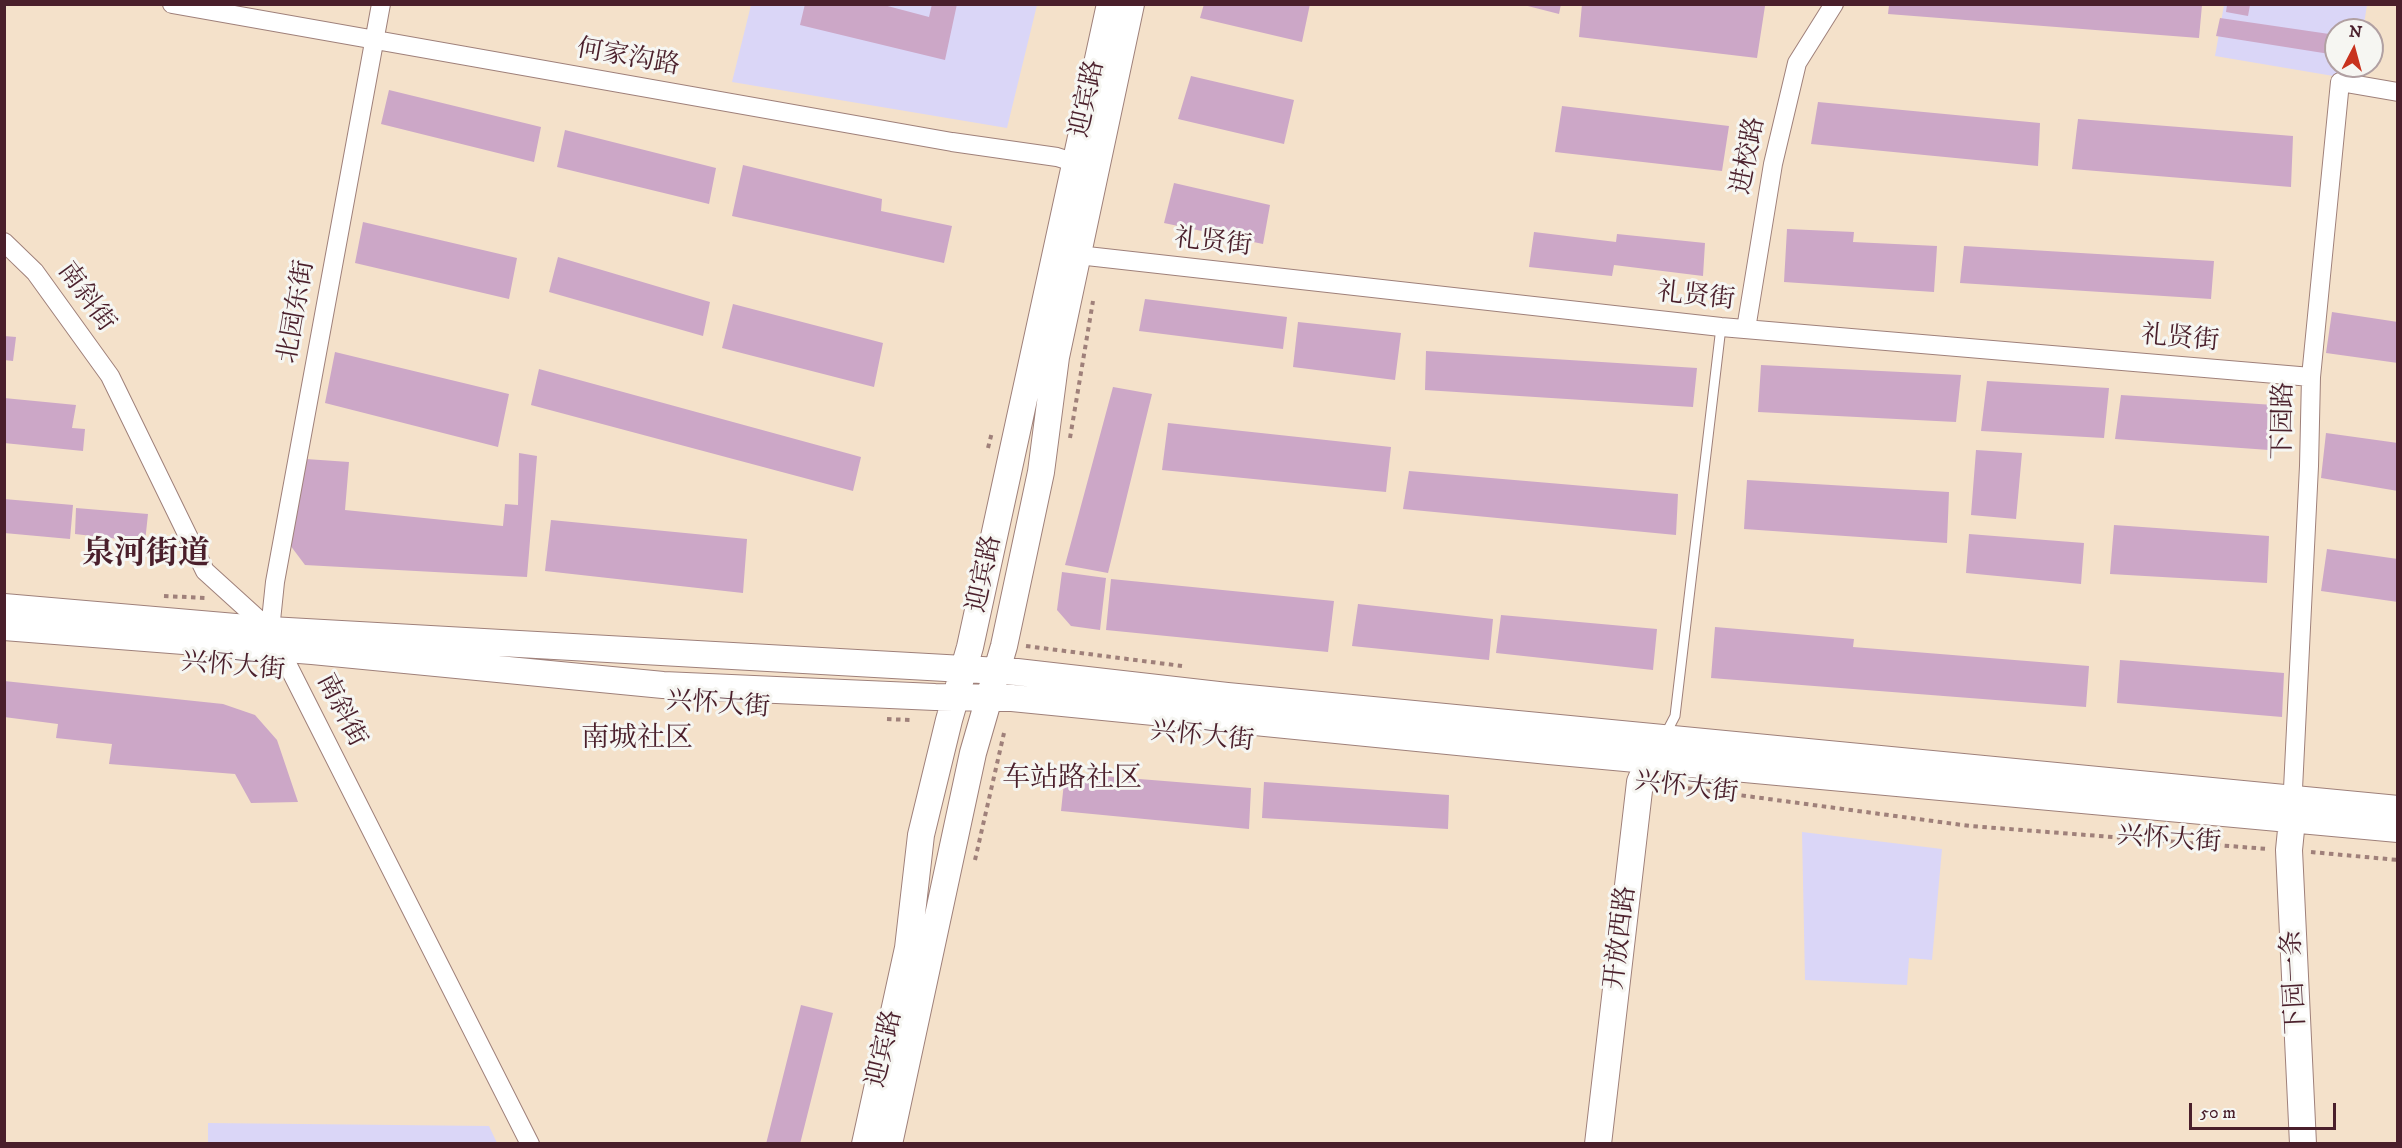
<!DOCTYPE html>
<html>
<head>
<meta charset="utf-8">
<style>
  body { margin:0 }
  #map { position:relative; width:2402px; height:1148px; overflow:hidden; background:#f4e1ca; font-family:"IM FELL DW Pica",serif }
  canvas { display:block }
  .frame { position:absolute; inset:0; border:6px solid #4a1f2b; pointer-events:none }
  .north { position:absolute; left:2324px; top:18px; width:60px; height:60px; box-sizing:border-box; background:#f6f6f2; border:2px solid #b1a0a2; border-radius:50%; rotate:6deg; font-size:16px; font-weight:700; line-height:24px; text-align:center; color:#4a1f2b }
  .north::after { content:''; display:block; margin:auto; width:21px; height:27px; background:#c8321e; clip-path:polygon(50% 0,100% 100%,50% 72%,0 100%) }
  .scale { position:absolute; left:2189px; top:1103px; width:147px; height:27px; box-sizing:border-box; border:3px solid #4a1f2b; border-top:0; padding-left:8px; font-size:18px; line-height:21px; white-space:nowrap; color:#4a1f2b; -webkit-text-stroke:4px #f6f6f2; paint-order:stroke }
</style>
</head>
<body>
<div id="map">
<canvas width="2402" height="1148"></canvas>
<div class="frame"></div>
<div class="north">N</div>
<div class="scale">50 m</div>
</div>
<script>
const context = document.querySelector('canvas').getContext('2d');
context.lineJoin = 'round';
function fillPath(path, color) { context.fillStyle = color; context.fill(path, 'evenodd'); }
const poly = rows => new Path2D(rows.map(r => 'M' + r).join(''));
function stroke(path, color, width, dash) { context.strokeStyle = color; context.lineWidth = width; context.lineCap = dash ? 'butt' : 'round'; context.setLineDash(dash || []); context.stroke(path); }
function write(font, color, halo, rows, align = 'center') {
  context.font = font + ' "IM FELL DW Pica","Noto Serif SC",serif'; context.lineWidth = 6; context.setLineDash([]); context.textBaseline = 'middle'; context.strokeStyle = halo; context.fillStyle = color; for (const [text, x, y, turn = 0] of rows) {
    context.save(); context.translate(x, y); context.rotate((+turn || 0) * Math.PI / 180); context.textAlign = isNaN(turn) ? turn : align; if (halo) context.strokeText(text, 0, 0); context.fillText(text, 0, 0); context.restore();
  }
}
fillPath(poly([
  [751,5,1037,5,1007,128,732,82],
  [2224,5,2367,5,2363,30,2336,30,2336,66,2358,66,2357,80,2215,56],
  [1802,832,1942,849,1932,960,1909,958,1907,985,1805,980],
  [208,1123,489,1126,497,1143,208,1143]
]), '#dad6f7');
fillPath(poly([
  [805,4,880,4,929,17,932,4,957,4,945,60,800,25],
  [1204,4,1310,4,1302,42,1200,18],
  [1520,4,1561,4,1559,14],
  [1582,4,1752,4,1765,6,1757,58,1579,37],
  [1889,5,2202,5,2199,38,1888,14],
  [2227,5,2250,5,2248,16,2226,12],
  [2220,18,2336,35,2336,55,2216,36],
  [1191,76,1294,100,1284,144,1178,119],
  [389,90,541,127,534,162,381,124],
  [1818,102,2040,123,2038,166,1811,144],
  [1562,106,1729,126,1722,171,1555,152],
  [2078,119,2293,136,2291,187,2072,169],
  [565,130,716,168,709,204,557,167],
  [743,165,882,199,881,211,952,226,944,263,732,216],
  [1174,183,1270,205,1263,244,1164,223],
  [363,222,517,258,509,299,355,263],
  [1787,229,1854,232,1853,242,1937,246,1934,292,1784,282],
  [1534,232,1616,242,1617,234,1705,243,1703,276,1614,265,1612,276,1529,267],
  [1964,246,2214,261,2211,299,1960,283],
  [558,257,710,302,703,336,549,292],
  [1145,299,1287,317,1283,349,1139,331],
  [733,304,883,343,874,387,722,348],
  [2332,312,2398,322,2398,363,2326,353],
  [1298,322,1401,333,1395,380,1293,367],
  [4,336,16,337,13,361,4,360],
  [1426,351,1697,368,1693,407,1425,390],
  [335,352,509,394,498,447,325,403],
  [1761,365,1961,375,1956,422,1758,412],
  [539,369,861,457,853,491,531,405],
  [1987,381,2109,388,2104,438,1981,431],
  [1113,387,1152,394,1108,573,1065,565],
  [2121,395,2274,405,2269,450,2115,439],
  [4,398,76,405,72,428,85,429,83,451,4,443],
  [1168,423,1391,447,1386,492,1162,470],
  [2326,433,2398,443,2398,491,2321,478],
  [1976,450,2022,453,2016,519,1971,515],
  [519,453,537,456,527,577,305,565,290,545,306,459,349,462,345,510,503,526,505,504,518,505],
  [1409,471,1678,494,1676,535,1403,509],
  [1747,480,1949,492,1947,543,1744,529],
  [4,499,73,505,70,539,4,533],
  [76,508,148,514,145,542,75,534],
  [551,520,747,539,743,593,545,571],
  [2114,525,2269,536,2267,583,2110,574],
  [1969,534,2084,543,2081,584,1966,573],
  [2327,549,2398,559,2398,602,2321,591],
  [1062,572,1106,578,1100,630,1071,626,1057,610],
  [1111,579,1334,601,1328,652,1106,630],
  [1358,604,1493,619,1489,660,1352,646],
  [1501,615,1657,629,1653,670,1496,653],
  [1715,627,1854,639,1853,647,2089,666,2086,707,1711,678],
  [2120,660,2284,673,2282,717,2117,703],
  [4,681,223,704,255,715,277,740,298,802,251,803,235,774,109,764,112,744,56,738,58,724,4,717],
  [1065,773,1251,788,1249,829,1061,811],
  [1264,782,1449,795,1448,829,1262,818],
  [801,1005,833,1013,800,1144,766,1144]
]), '#cca7c7');
const lane = poly([
  [1664,737,1675,716,1721,327]
]);
const street = poly([
  [172,4,952,142,1057,157,1076,163],
  [4,242,35,272,110,376,205,571,270,630,530,1144],
  [1078,255,1721,327,2311,377],
  [1746,329,1773,164,1797,63,1834,4],
  [270,630,275,582,381,4],
  [2292,809,2309,466,2311,377,2340,82,2398,92]
]);
const secondary = poly([
  [4,607,270,630,1017,672,1227,696,2398,809],
  [4,627,312,651,663,685,935,697,1012,698,1549,751,2398,829],
  [2292,820,2289,850,2303,1144],
  [865,1144,908,948,921,835,949,720,970,647,1110,4],
  [889,1144,973,753,1004,646,1041,472,1056,357,1131,4],
  [1598,1144,1640,782,1649,760,1658,746]
]);
stroke(lane, '#9f807a', 11);
stroke(street, '#9f807a', 20);
stroke(secondary, '#9f807a', 28);
stroke(poly([
  [1070,438,1093,301],
  [988,448,992,432],
  [164,596,207,598],
  [1026,646,1182,666],
  [887,719,910,720],
  [1679,787,1970,826,2268,849],
  [2311,852,2398,860],
  [975,860,1004,733]
]), '#9f807a', 4, [4.5, 4.5]);
stroke(lane, '#fff', 9);
stroke(street, '#fff', 18);
stroke(secondary, '#fff', 26);
write('26px', '#4a1f2b', '#f6f6f2', [
  ["何家沟路",628,59,10],
  ["迎宾路",1089,99,-78],
  ["进校路",1750,156,-79],
  ["礼贤街",1213,244,6],
  ["南斜街",85,298,54],
  ["礼贤街",1696,298,6],
  ["北园东街",298,312,-80],
  ["礼贤街",2180,340,5],
  ["下园路",2285,421,-89],
  ["迎宾路",986,574,-78],
  ["兴怀大街",233,668,5],
  ["兴怀大街",718,706,4],
  ["南斜街",340,711,63],
  ["兴怀大街",1202,738,6],
  ["兴怀大街",1686,789,7],
  ["兴怀大街",2169,841,4],
  ["开放西路",1622,938,-83],
  ["下园一条",2296,982,-93],
  ["迎宾路",886,1049,-77]
]);
write('28px', '#4a1f2b', '#f6f6f2', [
  ["南城社区",637,740],
  ["车站路社区",1072,780]
]);
write('bold 32px', '#4a1f2b', '#f6f6f2', [
  ["泉河街道",146,556]
]);
</script>
</body>
</html>
